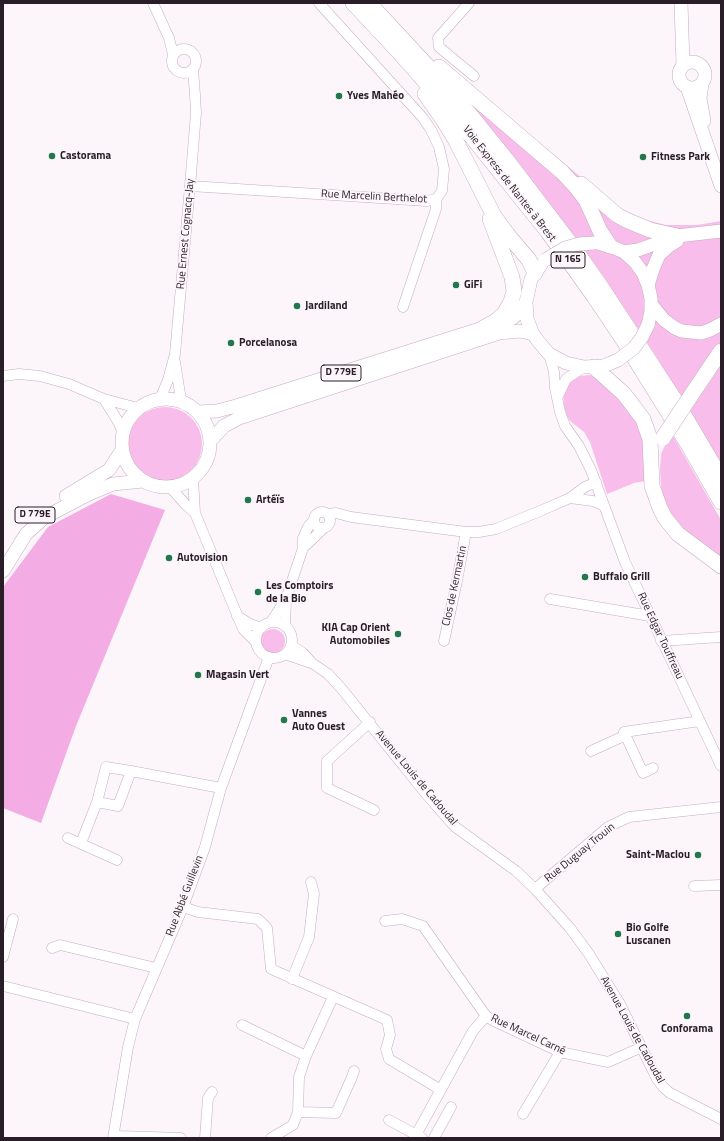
<!DOCTYPE html>
<html>
<head>
<meta charset="utf-8">
<style>
  body { margin:0 }
  #map { position:relative; width:724px; height:1141px; overflow:hidden; background:#fcf5fa; font-family:"Titillium Web",sans-serif }
  canvas { display:block }
  .frame { position:absolute; inset:0; border:4px solid #291e27; pointer-events:none }
</style>
</head>
<body>
<div id="map">
<canvas width="724" height="1141"></canvas>
<div class="frame"></div>
</div>
<script>
const context = document.querySelector('canvas').getContext('2d');
context.lineJoin = 'round';
function fillPath(path, color) { context.fillStyle = color; context.fill(path, 'evenodd'); }
const poly = rows => new Path2D(rows.map(r => 'M' + r).join(''));
function stroke(path, color, width, dash) { context.strokeStyle = color; context.lineWidth = width; context.lineCap = dash ? 'butt' : 'round'; context.setLineDash(dash || []); context.stroke(path); }
function write(font, color, halo, rows, align = 'center') {
  context.font = font + ' "Titillium Web",sans-serif'; context.lineWidth = 3.5; context.setLineDash([]); context.textBaseline = 'middle'; context.strokeStyle = halo; context.fillStyle = color; for (const [text, x, y, turn = 0] of rows) {
    context.save(); context.translate(x, y); context.rotate((+turn || 0) * Math.PI / 180); context.textAlign = isNaN(turn) ? turn : align; if (halo) context.strokeText(text, 0, 0); context.fillText(text, 0, 0); context.restore();
  }
}
fillPath(poly([
  [467,83,617,207,642,219,666,225,697,225,721,221,721,464,700,428,658,359,602,274,531,179,465,98],
  [589,375,598,377,613,388,644,431,646,481,634,483,607,494,590,442,584,432,570,421,566,415,564,405,563,391,571,379,580,376],
  '128 444a37 37 0 1 1 74 0a37 37 0 1 1-74 0Z',
  [672,434,721,520,721,562,684,533,664,503,661,486,660,470,661,454,666,443],
  '261 641a12 12 0 1 1 24 0a12 12 0 1 1-24 0Z'
]), '#f9bdeb');
fillPath(poly([
  [111,494,165,510,76,726,41,823,3,808,3,587,48,527]
]), '#f4ace4');
const minor = poly([
  [153,3,169,38,173,54],
  [469,3,438,38,439,47,474,76],
  '172 61a12 12 0 1 1 24 0a12 12 0 1 1-24 0Z',
  [190,186,427,201,436,199,442,191,444,169,439,147,431,130,423,118,319,3],
  [403,307,436,209,436,199],
  [549,354,554,372,555,388,560,412,565,426,579,446,591,470,625,562,721,766],
  [175,362,181,400],
  [3,376,19,374,40,376,69,384,104,399,138,408],
  [557,398,566,379,584,367],
  [104,399,119,423,123,434],
  [160,399,168,380,175,354,190,186,196,113,195,95,193,70],
  [193,479,195,513,243,629,256,642],
  [171,488,186,505,195,513],
  [570,498,593,501,604,506],
  '314 520a8 8 0 1 1 16 0a8 8 0 1 1-16 0Z',
  [328,514,336,513,351,517,466,532,479,532,496,529,540,511,570,498,585,487,596,482],
  [303,548,324,528],
  [550,599,650,616],
  [237,616,250,624,261,628],
  [271,622,286,599,303,548,303,538,308,527,313,521],
  '256 640a18 18 0 1 1 36 0a18 18 0 1 1-36 0Z',
  [285,626,286,599],
  [444,641,457,581,466,532],
  [661,641,721,637],
  [291,645,303,653,312,663,328,674,341,688,427,795,454,826,516,871,535,889,570,928,589,954,620,1004,657,1079,663,1087,670,1093,721,1119],
  [285,654,311,663],
  [370,722,327,761,327,788,374,810],
  [591,751,626,735],
  [653,768,643,773,624,732,700,721],
  [131,771,118,806,97,802,106,767,131,771,221,788],
  [68,838,117,860],
  [81,843,97,802],
  [694,886,721,885],
  [535,889,608,827,629,817,721,807],
  [183,907,198,912,258,919,267,928,271,969,387,1020,390,1035,386,1049,389,1059,441,1090],
  [385,921,402,919,423,926,486,1016,494,1021,560,1052,608,1062,642,1047],
  [52,948,60,945,156,968],
  [3,957,13,919],
  [292,979,309,937,314,894,311,882],
  [3,986,135,1019],
  [242,1025,306,1056],
  [298,1112,336,1113,352,1077,354,1071],
  [523,1114,560,1052],
  [389,1120,422,1138],
  [114,1135,120,1136,181,1138],
  [416,1135,473,1031,486,1016],
  [113,1138,128,1047,135,1019,183,907,205,847,221,788,269,657],
  [205,1138,208,1098,212,1092],
  [271,1138,293,1125,298,1112,299,1077,306,1056,333,997],
  [434,1138,451,1107]
]);
const major = poly([
  [681,3,683,65],
  '679 75a13 13 0 1 1 26 0a13 13 0 1 1-26 0Z',
  [702,84,700,98,704,121],
  [687,87,721,186],
  [601,244,615,248,624,252,635,262,643,273,648,285,651,298,651,311,648,325],
  [624,252,638,250,677,236,721,231],
  [541,265,531,279,526,302,527,319,533,334,538,341,549,354,566,363,584,367,604,366],
  [648,285,653,269,659,255,669,246,677,241],
  [651,304,664,320,675,328,682,331,701,333,710,330,721,324],
  '122 443a44 44 0 1 1 88 0a44 44 0 1 1-88 0Z',
  [198,412,217,411,236,406,483,328,497,325,513,318,522,309,526,302],
  [211,440,224,426,239,418,499,333,520,331,533,334],
  [66,496,109,470,122,450],
  [3,571,26,534,45,517,89,494,113,484,143,481]
]);
const highway = poly([
  [353,3,398,51,451,111,548,232,593,295,622,338,689,446,721,502],
  [369,3,433,72,472,117,510,164,577,252,604,291,677,403,721,478],
  [439,67,562,172,576,187,586,200,600,231,610,246],
  [425,94,444,121,455,139,494,216,508,235,529,260,535,273],
  [581,184,617,215,626,220,650,230,677,236],
  [483,328,496,321,504,314,511,302,514,291,512,277,490,219],
  [594,367,624,394,643,419,650,439,652,486,660,508,665,518,678,534,721,566],
  [692,394,721,351]
]);
stroke(minor, '#c8abc1', 11);
stroke(major, '#c8abc1', 14);
stroke(highway, '#c8abc1', 16);
stroke(minor, '#fff', 10);
stroke(major, '#fff', 13);
stroke(highway, '#fff', 15);
const majorBridge = poly([
  [545,260,565,248,579,244,594,243],
  [606,365,618,360,634,348,642,337,648,325]
]);
const highwayBridge = poly([
  [663,438,692,394]
]);
stroke(majorBridge, '#c8abc1', 14, []);
stroke(highwayBridge, '#c8abc1', 16, []);
stroke(majorBridge, '#fff', 13);
stroke(highwayBridge, '#fff', 15);
for (const [x, y, r, color] of [
  [339,96,4,"#21784c"],
  [52,156,4,"#21784c"],
  [643,157,4,"#21784c"],
  [456,285,4,"#21784c"],
  [297,306,4,"#21784c"],
  [231,343,4,"#21784c"],
  [248,500,4,"#21784c"],
  [169,558,4,"#21784c"],
  [585,577,4,"#21784c"],
  [258,592,4,"#21784c"],
  [398,634,4,"#21784c"],
  [198,675,4,"#21784c"],
  [284,720,4,"#21784c"],
  [698,855,4,"#21784c"],
  [618,934,4,"#21784c"],
  [687,1016,4,"#21784c"]
]) { const dot = new Path2D(); dot.arc(x, y, r, 0, 2 * Math.PI); context.fillStyle = color; context.fill(dot); stroke(dot, '#fcf5fa', 1.5); }
for (const [x, y, w] of [
  [568,260,34],
  [341,373,40],
  [35,515,40]
]) { const box = new Path2D(); box.roundRect(x - w / 2, y - 8, w, 16, 3); context.fillStyle = '#fcf5fa'; context.fill(box); stroke(box, '#291e27', 1); }
write('bold 10px', '#291e27', null, [
  ["N 165",568,260],
  ["D 779E",341,373],
  ["D 779E",35,515]
]);
write('bold 11px', '#291e27', '#fcf5fa', [
  ["Yves Mahéo",347,96],
  ["Castorama",60,156],
  ["Fitness Park",651,157],
  ["GiFi",464,285],
  ["Jardiland",305,306],
  ["Porcelanosa",239,343],
  ["Artéïs",256,500],
  ["Autovision",177,558],
  ["Buffalo Grill",593,577],
  ["Les Comptoirs",266,586],
  ["de la Bio",266,599],
  ["KIA Cap Orient",390,628,"right"],
  ["Automobiles",390,641,"right"],
  ["Magasin Vert",206,675],
  ["Vannes",292,714],
  ["Auto Ouest",292,727],
  ["Saint-Maclou",690,855,"right"],
  ["Bio Golfe",626,928],
  ["Luscanen",626,941],
  ["Conforama",687,1029,"center"]
], 'left');
write('11px', '#291e27', '#fcf5fa', [
  ["Voie Express de Nantes à Brest",509,184,52],
  ["Rue Marcelin Berthelot",374,197,3],
  ["Rue Ernest Cognacq-Jay",186,234,-85],
  ["Clos de Kermartin",455,586,-78],
  ["Rue Edgar Touffreau",660,636,65],
  ["Avenue Louis de Cadoudal",416,778,50],
  ["Rue Duguay Trouin",580,853,-39],
  ["Rue Abbé Guillevin",185,896,-69],
  ["Avenue Louis de Cadoudal",632,1030,61],
  ["Rue Marcel Carné",528,1035,25]
]);
</script>
</body>
</html>
